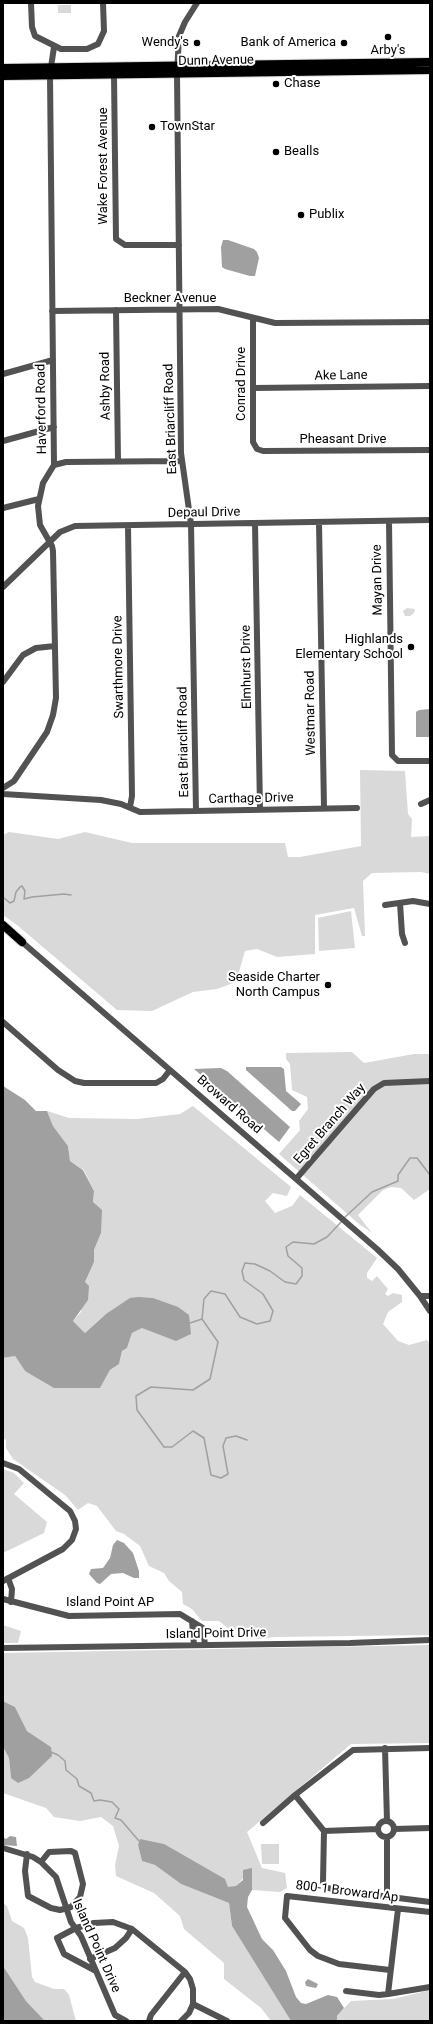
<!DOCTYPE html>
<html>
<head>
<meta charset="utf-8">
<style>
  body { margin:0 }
  #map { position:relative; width:433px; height:2024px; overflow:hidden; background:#fff; font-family:Roboto,sans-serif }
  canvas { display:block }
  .frame { position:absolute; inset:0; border:4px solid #000; pointer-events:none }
</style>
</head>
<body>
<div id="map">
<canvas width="433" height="2024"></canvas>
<div class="frame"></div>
</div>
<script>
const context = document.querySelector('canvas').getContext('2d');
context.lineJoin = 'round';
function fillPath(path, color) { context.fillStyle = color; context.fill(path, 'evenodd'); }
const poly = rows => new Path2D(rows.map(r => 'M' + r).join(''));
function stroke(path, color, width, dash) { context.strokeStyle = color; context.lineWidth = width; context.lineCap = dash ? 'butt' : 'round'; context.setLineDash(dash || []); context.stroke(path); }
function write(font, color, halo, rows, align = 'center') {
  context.font = font + ' Roboto,sans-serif'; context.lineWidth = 4; context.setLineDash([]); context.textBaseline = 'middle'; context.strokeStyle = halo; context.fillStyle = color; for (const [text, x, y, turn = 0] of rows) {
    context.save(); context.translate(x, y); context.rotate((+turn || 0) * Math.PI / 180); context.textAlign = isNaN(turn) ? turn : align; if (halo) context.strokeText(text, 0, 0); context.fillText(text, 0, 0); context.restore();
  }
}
fillPath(poly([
  [58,5,71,5,71,13,58,13],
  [407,608,415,609,414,613,410,616,405,616,403,611],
  [360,770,405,771,408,814,412,819,411,837,430,836,430,874,421,872,372,873,363,881,365,936,362,936,354,908,315,915,315,954,277,957,257,949,245,951,236,982,217,989,193,992,152,1011,117,1010,17,925,3,915,3,835,9,832,58,839,85,832,132,843,285,843,288,857,300,857,361,846],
  [351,911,355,948,319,951,318,918],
  [352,1052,364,1063,414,1054,430,1054,430,1189,414,1200,401,1188,391,1187,383,1190,358,1215,372,1233,359,1224,279,1154,300,1130,299,1121,308,1109,307,1097,292,1090,290,1064,286,1059,286,1053],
  [193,1106,291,1187,287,1196,273,1193,265,1201,275,1213,292,1206,300,1195,377,1258,367,1273,367,1278,372,1281,377,1276,388,1289,385,1294,388,1296,393,1293,402,1295,402,1302,388,1312,383,1324,398,1341,409,1345,427,1340,430,1344,430,1635,275,1637,257,1639,241,1629,230,1630,219,1621,202,1621,192,1609,183,1604,182,1592,169,1581,164,1573,149,1566,140,1546,124,1534,116,1531,97,1506,88,1503,78,1510,65,1495,13,1459,6,1448,6,1440,3,1438,3,1358,15,1356,25,1371,100,1388,110,1370,119,1364,122,1351,127,1348,132,1333,142,1328,176,1341,106,1314,85,1333,73,1321,81,1312,85,1282,94,1262,94,1250,101,1233,93,1202,94,1191,84,1170,70,1161,68,1146,53,1126,47,1111,69,1118,137,1119,180,1114],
  [3,1469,14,1473,24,1483,14,1494,47,1522,44,1533,3,1553],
  [3,1625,21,1631,18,1643,3,1643],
  [430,1645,430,1743,351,1744,247,1832,262,1868,285,1873,287,1888,280,1892,252,1890,251,1868,236,1887,228,1887,140,1840,138,1845,142,1861,155,1865,181,1884,229,1903,232,1926,291,2021,271,2021,261,2008,224,1979,224,1963,184,1929,180,1916,154,1893,116,1876,115,1865,119,1846,113,1826,101,1817,80,1821,54,1817,46,1808,3,1793,3,1747,9,1758,11,1778,51,1747,27,1731,15,1707,3,1701,3,1653],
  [261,1844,279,1844,279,1864,262,1864],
  [3,1903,7,1906,12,1921,24,1928,28,1938,32,1977,35,1982,54,1989,64,1989,69,1995,76,2021,45,2021,26,2001,3,1966],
  [430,1990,430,2021,337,2021,337,2016,351,2001,393,1999]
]), '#d9d9d9');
fillPath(poly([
  [223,240,228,240,254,249,257,252,259,258,255,276,250,276,225,269,222,267,221,247],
  [430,709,430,737,416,737,416,712,419,710],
  [246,1067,281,1067,284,1069,286,1091,301,1104,295,1111,292,1111,246,1070],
  [221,1068,227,1071,290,1127,279,1142,194,1069],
  [3,1086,25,1100,36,1111,47,1111,53,1126,68,1146,70,1161,83,1170,94,1191,93,1202,102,1210,101,1233,94,1250,94,1262,85,1282,89,1286,88,1300,73,1321,85,1333,106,1314,130,1298,138,1297,153,1298,178,1307,189,1315,191,1334,176,1341,142,1328,132,1333,127,1348,122,1351,119,1364,110,1370,100,1388,54,1388,25,1371,15,1356,3,1358],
  [117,1540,124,1543,133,1553,139,1571,139,1578,134,1578,123,1573,111,1574,100,1584,97,1583,89,1574,91,1569,103,1568,110,1558,113,1545],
  [3,1701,15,1707,27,1731,51,1747,52,1756,29,1778,18,1783,11,1778,9,1758,3,1747],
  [10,1836,16,1837,17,1846,3,1845,3,1837,6,1839],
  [140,1839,164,1844,225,1879,228,1887,236,1886,243,1880,243,1870,252,1868,252,1890,248,1897,247,1907,262,1939,273,1950,286,1971,296,1997,301,2003,306,2004,328,1995,337,1997,344,2008,337,2016,337,2021,291,2021,232,1926,229,1903,181,1884,155,1865,142,1861,138,1845],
  [3,1966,26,2001,45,2021,3,2021],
  [308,1979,318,1984,316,1988,306,1986,305,1982]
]), '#a0a0a0');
stroke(poly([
  [3,897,10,903,14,901,16,892,20,887,22,886,25,891,24,899,32,897,64,894,71,895],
  [344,1218,372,1192,398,1181,398,1175,410,1158,417,1158,430,1175],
  [202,1319,218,1342,210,1379,193,1390,151,1387,136,1396,137,1410,164,1447,172,1447,193,1431,204,1438,211,1475,221,1478,228,1474,223,1446,226,1438,236,1436,247,1440],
  [190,1323,202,1319,204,1299,211,1291,225,1294,240,1317,257,1324,270,1321,273,1311,263,1294,244,1280,242,1271,245,1263,255,1264,270,1271,285,1282,296,1284,302,1276,302,1268,288,1256,286,1247,293,1242,314,1244,327,1237,342,1221],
  [51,1752,58,1755,65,1761,66,1770,77,1779,79,1786,91,1793,94,1801,100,1800,112,1802,119,1809,115,1818,121,1820,139,1841]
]), '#a0a0a0', 1.5);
const major = poly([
  [3,68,430,62],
  [3,76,430,70],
  [3,925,22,942]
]);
stroke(major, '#dbdbdb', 10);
stroke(poly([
  [31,3,32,27,35,36,61,49,87,49,98,44,104,31,103,3],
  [51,67,54,47],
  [114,75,116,239,125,245,179,245],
  [116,310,118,461],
  [52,311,218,309,275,323,430,322],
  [253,318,253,442,257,449,263,451,430,450],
  [3,374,53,360],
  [253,388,430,386],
  [3,441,54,427],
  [54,465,66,462,181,461],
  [3,508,39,499],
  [389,521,392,755,398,761,430,761],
  [319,522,324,808],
  [255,523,260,809],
  [128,526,132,796,130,807],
  [3,587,60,532,75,526,430,520],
  [3,682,23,655,36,648,55,646],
  [3,788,14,781,47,732,53,715,56,698,53,551,52,546,40,525,38,506,43,483,54,465,50,76],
  [3,794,101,800,121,804,140,812,357,808],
  [421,804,430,800],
  [196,811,191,524,181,453,177,74,179,36,185,22,197,3],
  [400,903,402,934,405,943],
  [385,905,413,901,430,904],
  [22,942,377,1249,398,1269,420,1296,430,1311],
  [3,1022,58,1070,75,1081,84,1083,156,1083,163,1079,170,1070],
  [296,1179,374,1089,384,1083,430,1081],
  [420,1296,430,1296],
  [3,1463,19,1469,70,1511,75,1521,76,1529,72,1540,63,1549,3,1581],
  [8,1578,12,1589,11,1602],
  [3,1599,69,1616,180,1614,203,1628,205,1645],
  [192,1621,194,1645],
  [3,1648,350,1643,430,1640],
  [385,1748,387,1821],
  [430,1748,353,1750,295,1795,324,1831,323,1882,325,1887,335,1890,430,1902],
  '378 1829a8 8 0 1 1 16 0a8 8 0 1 1-16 0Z',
  [263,1823,295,1795],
  [394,1829,430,1828],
  [324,1831,378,1829],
  [387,1838,387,1897],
  [3,1848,33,1857,41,1862,56,1877,71,1922,81,1936,115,2015,126,2021],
  [27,1854,25,1871,28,1896,51,1908,60,1910,71,1907,80,1897,83,1884,75,1853,71,1851,49,1852,41,1862],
  [398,1909,388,1994,430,1987],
  [90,1959,115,1948,126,1938,132,1929],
  [390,1970,339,1964,318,1956,310,1950,285,1918,287,1896,430,1912],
  [96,1971,64,1954,57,1938,76,1928,94,1923,113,1922,132,1929,185,1972,190,1979,193,1989,193,2004,189,2013,181,2021],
  [346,1991,379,1995,388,1994],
  [193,2004,227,2021],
  [149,2021,151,2015,185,1972]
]), '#525252', 6);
stroke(major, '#000', 8);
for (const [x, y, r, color] of [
  [388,37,4,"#000"],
  [197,43,4,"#000"],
  [344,43,4,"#000"],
  [276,84,4,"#000"],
  [152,127,4,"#000"],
  [276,152,4,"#000"],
  [301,215,4,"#000"],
  [411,647,4,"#000"],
  [328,985,4,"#000"]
]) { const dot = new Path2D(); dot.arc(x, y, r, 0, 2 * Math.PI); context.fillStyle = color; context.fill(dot); stroke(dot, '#fff', 1.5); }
write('13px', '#000', '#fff', [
  ["Wendy's",189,43],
  ["Bank of America",336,43],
  ["Arby's",388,51,"center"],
  ["Chase",284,84,"left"],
  ["TownStar",160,127,"left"],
  ["Bealls",284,152,"left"],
  ["Publix",309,215,"left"],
  ["Highlands",403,640],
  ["Elementary School",403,655],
  ["Seaside Charter",320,978],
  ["North Campus",320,993]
], 'right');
write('13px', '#000', '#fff', [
  ["Dunn Avenue",216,61,-1],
  ["Wake Forest Avenue",104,166,-90],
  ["Beckner Avenue",170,299],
  ["Ake Lane",341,376,-1],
  ["Conrad Drive",242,384,-90],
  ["Ashby Road",106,386,-91],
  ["Haverford Road",42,409,-91],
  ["East Briarcliff Road",171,419,-92],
  ["Pheasant Drive",343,440],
  ["Depaul Drive",204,513,-1],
  ["Mayan Drive",378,580,-91],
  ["Swarthmore Drive",119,667,-91],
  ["Elmhurst Drive",247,667,-91],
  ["Westmar Road",311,713,-91],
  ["East Briarcliff Road",184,742,-91],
  ["Carthage Drive",251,799,-1],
  ["Broward Road",229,1105,41],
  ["Egret Branch Way",330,1124,-49],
  ["Island Point AP",110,1603],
  ["Island Point Drive",216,1634,-1],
  ["800-1 Broward Ap",347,1892,7],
  ["Island Point Drive",96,1946,66]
]);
</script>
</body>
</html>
